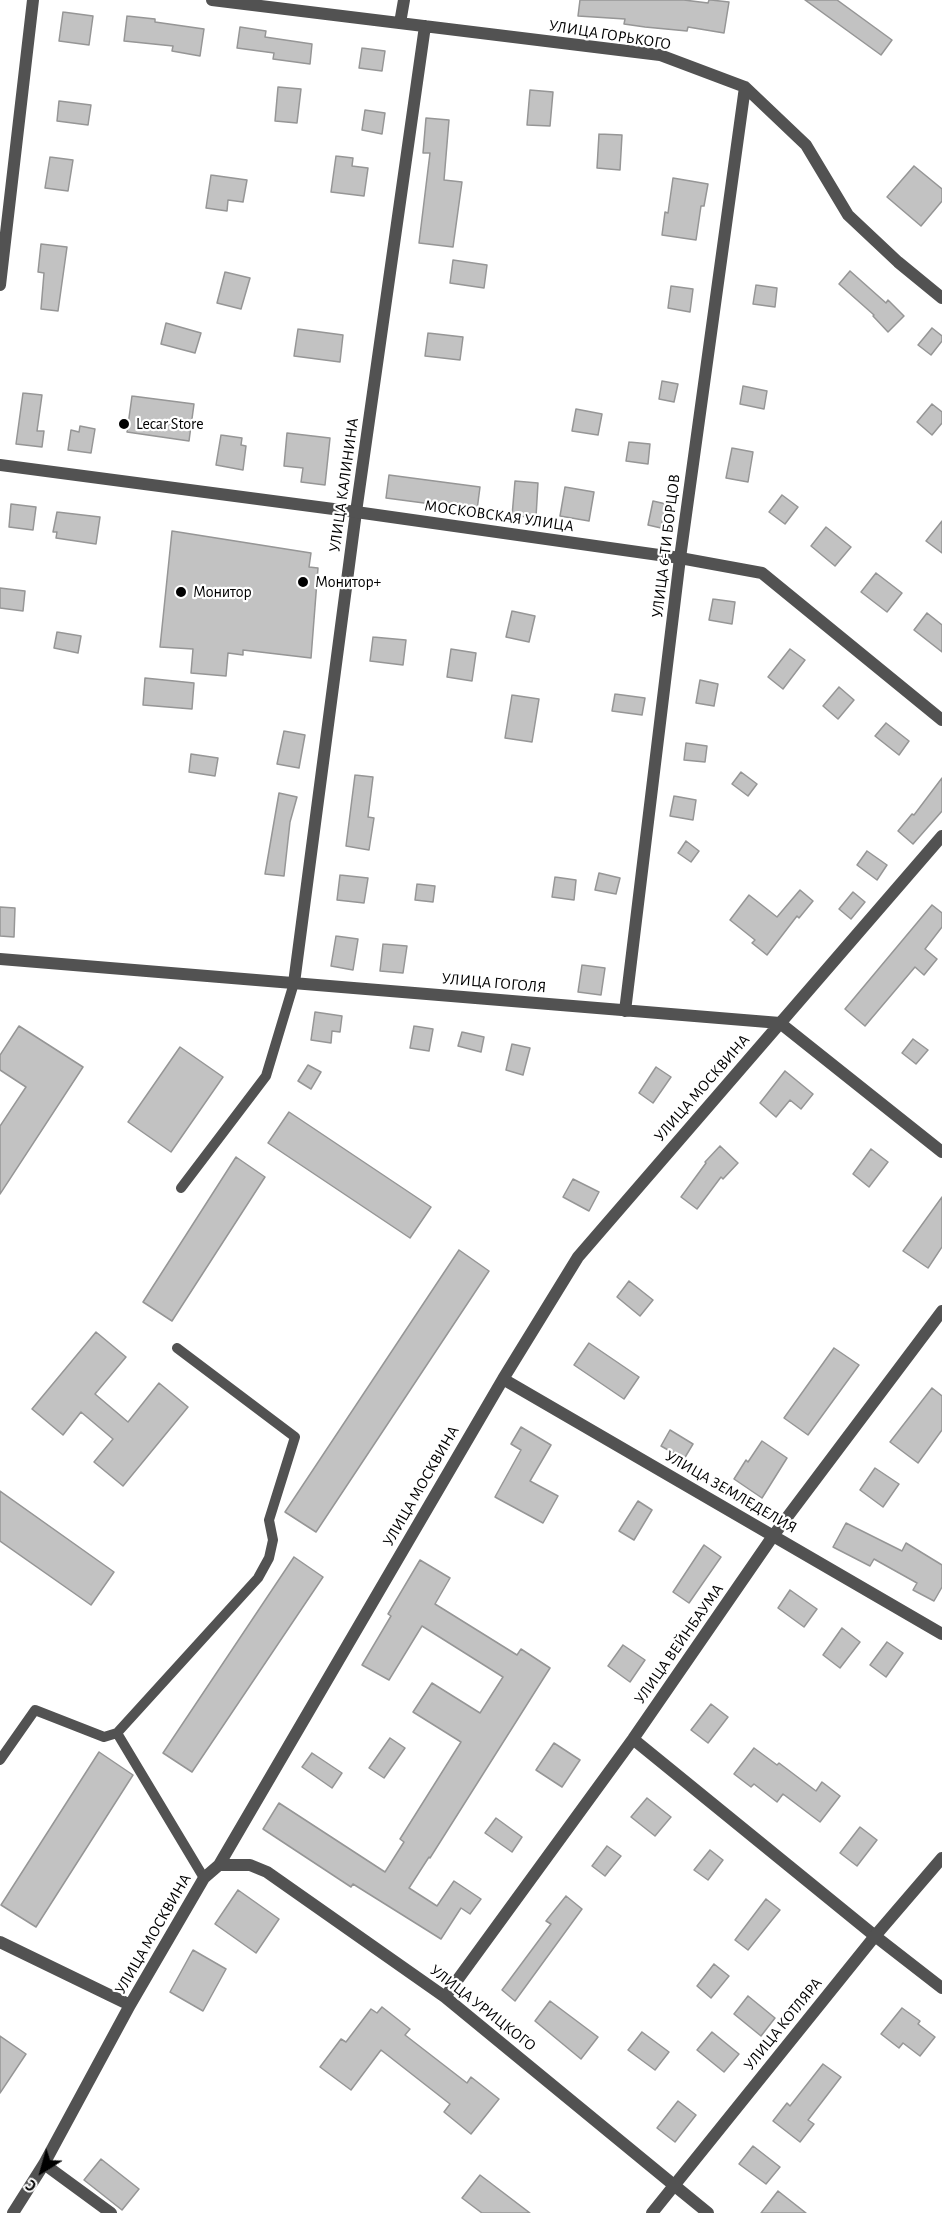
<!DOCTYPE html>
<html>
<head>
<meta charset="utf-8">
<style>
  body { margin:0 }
  #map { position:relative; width:942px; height:2213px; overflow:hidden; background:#fff; font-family:"Alegreya Sans",sans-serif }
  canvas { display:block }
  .north { position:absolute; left:12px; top:2141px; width:60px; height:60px; -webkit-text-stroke:4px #fff; paint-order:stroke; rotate:217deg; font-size:16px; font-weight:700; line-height:24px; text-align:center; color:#000 }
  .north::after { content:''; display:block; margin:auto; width:21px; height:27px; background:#000; clip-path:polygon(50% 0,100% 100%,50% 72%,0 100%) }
</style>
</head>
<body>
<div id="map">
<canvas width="942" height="2213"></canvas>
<div class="north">С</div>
</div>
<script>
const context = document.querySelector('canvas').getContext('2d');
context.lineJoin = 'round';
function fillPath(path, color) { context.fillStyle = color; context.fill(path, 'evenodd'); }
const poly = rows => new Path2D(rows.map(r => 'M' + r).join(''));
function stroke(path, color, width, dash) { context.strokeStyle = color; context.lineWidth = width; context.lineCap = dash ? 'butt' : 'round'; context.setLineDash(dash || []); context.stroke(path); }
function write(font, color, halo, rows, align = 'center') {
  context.font = font + ' "Alegreya Sans",sans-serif'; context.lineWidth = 4.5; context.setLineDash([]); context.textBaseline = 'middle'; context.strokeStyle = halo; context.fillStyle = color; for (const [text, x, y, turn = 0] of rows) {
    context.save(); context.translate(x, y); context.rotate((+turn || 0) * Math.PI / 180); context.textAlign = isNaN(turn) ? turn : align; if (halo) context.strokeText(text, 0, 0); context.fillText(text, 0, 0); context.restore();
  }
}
const building = poly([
  [580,0,684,0,708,3,709,0,711,0,729,2,724,33,688,27,687,31,645,27,624,24,625,19,578,16,580,0],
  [805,0,837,0,892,40,881,55,805,0],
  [63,12,93,16,89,45,59,41,63,12],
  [127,16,155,19,155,22,204,29,200,56,172,51,173,46,124,41,127,16],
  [240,27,266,31,265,37,312,44,310,64,273,59,274,53,237,48,240,27],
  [362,48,385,51,382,71,359,68,362,48],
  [278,87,301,89,297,123,275,121,278,87],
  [530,90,553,92,550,126,527,125,530,90],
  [59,101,91,105,88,125,57,121,59,101],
  [365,110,385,113,382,134,362,130,365,110],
  [426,118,449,120,444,180,462,182,453,247,419,243,430,153,423,153,426,118],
  [599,134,622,135,620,170,597,168,599,134],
  [336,156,353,158,352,166,368,168,364,196,331,192,336,156],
  [50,157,73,160,68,191,45,188,50,157],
  [914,166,942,189,942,201,921,226,887,197,914,166],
  [211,175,247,180,243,202,228,200,227,211,206,208,211,175],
  [673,178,708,184,704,206,701,206,696,240,662,235,665,212,668,213,673,178],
  [41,244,67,247,58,311,41,309,44,273,38,272,41,244],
  [453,260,487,265,484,288,450,283,453,260],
  [850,271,886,303,888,300,904,316,888,332,873,316,874,315,839,284,850,271],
  [225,272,250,278,241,309,217,303,225,272],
  [756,285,777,288,775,307,753,304,756,285],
  [671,286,693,289,690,312,668,308,671,286],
  [166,323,201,333,195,353,161,344,166,323],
  [932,328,942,336,942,341,931,355,918,345,932,328],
  [298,329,343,335,340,362,294,356,298,329],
  [428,333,463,337,460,360,425,356,428,333],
  [662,381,678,384,674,402,659,399,662,381],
  [743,386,767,391,764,409,740,404,743,386],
  [23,393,42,395,37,431,44,431,42,447,16,444,23,393],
  [132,396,194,404,189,441,127,432,132,396],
  [932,404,942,412,942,423,932,435,917,422,932,404],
  [576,409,602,414,598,435,572,431,576,409],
  [80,426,95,429,91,453,68,450,71,430,79,432,80,426],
  [287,433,330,438,325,485,301,482,303,468,284,466,287,433],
  [221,435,242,438,241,445,246,446,243,470,216,465,221,435],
  [629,442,650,444,648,464,626,461,629,442],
  [732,448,753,452,748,482,726,478,732,448],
  [389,475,480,487,477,510,386,498,389,475],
  [515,481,538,483,536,517,512,516,515,481],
  [565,487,594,492,589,521,560,516,565,487],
  [782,495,798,507,785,524,769,512,782,495],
  [653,501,666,504,661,528,648,525,653,501],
  [11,504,36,507,33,530,9,527,11,504],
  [57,512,100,517,96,544,56,538,57,532,53,532,57,512],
  [942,521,942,553,926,541,942,521],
  [826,527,851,547,835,566,811,546,826,527],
  [172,531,311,553,309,567,318,568,311,658,243,650,243,655,228,653,226,676,191,673,193,649,160,647,172,531],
  [876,573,902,593,887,612,861,592,876,573],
  [0,588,25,591,23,611,0,608,0,588],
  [713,599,735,602,732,624,709,620,713,599],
  [512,611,535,616,529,642,506,637,512,611],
  [927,613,942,625,942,652,914,630,927,613],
  [57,632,81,636,78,653,54,648,57,632],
  [373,637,406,640,403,665,370,661,373,637],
  [451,649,476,653,472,681,447,677,451,649],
  [790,649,805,660,783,689,768,677,790,649],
  [145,678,194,683,192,709,143,705,145,678],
  [700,680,718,684,714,706,696,703,700,680],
  [839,687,854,700,838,719,823,706,839,687],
  [615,694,645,698,642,715,612,711,615,694],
  [512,695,539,699,532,742,505,738,512,695],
  [886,723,909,741,899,755,875,736,886,723],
  [284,731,305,735,299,768,277,764,284,731],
  [686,743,707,746,705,762,684,760,686,743],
  [191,754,218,758,215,776,189,772,191,754],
  [741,772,757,784,748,796,732,784,741,772],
  [355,775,373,777,368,817,374,818,369,850,346,846,355,775],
  [942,778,942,811,913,844,898,831,912,814,914,815,942,778],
  [279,793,297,797,290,822,284,876,265,874,279,793],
  [674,796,696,800,693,820,670,816,674,796],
  [686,841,699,851,691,862,678,853,686,841],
  [867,851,887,865,877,880,857,865,867,851],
  [599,873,620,878,616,894,595,890,599,873],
  [340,875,368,878,364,903,337,900,340,875],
  [555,877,576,880,574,900,552,897,555,877],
  [417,884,435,886,433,902,415,900,417,884],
  [800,890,813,901,799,918,797,916,767,955,752,943,755,940,730,920,749,895,777,917,800,890],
  [853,892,865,902,851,919,839,909,853,892],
  [932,905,942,913,942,927,925,949,937,959,924,975,915,967,865,1026,845,1009,932,905],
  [0,907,15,908,14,937,0,936,0,907],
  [336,936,358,939,353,970,331,966,336,936],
  [383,944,407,946,403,973,380,971,383,944],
  [582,965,605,968,601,995,578,992,582,965],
  [315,1012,342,1016,340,1032,332,1031,331,1043,311,1040,315,1012],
  [19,1026,83,1067,0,1194,0,1126,26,1087,0,1070,0,1055,19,1026],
  [414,1026,433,1029,429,1051,410,1048,414,1026],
  [462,1032,484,1037,481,1052,458,1046,462,1032],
  [913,1039,928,1050,916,1064,902,1053,913,1039],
  [512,1044,530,1048,523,1075,506,1070,512,1044],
  [180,1047,223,1077,171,1152,128,1122,180,1047],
  [308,1065,321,1072,311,1089,298,1081,308,1065],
  [656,1067,671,1077,653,1103,639,1093,656,1067],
  [785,1071,813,1094,801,1109,790,1100,776,1117,760,1103,785,1071],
  [289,1112,431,1207,410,1238,268,1143,289,1112],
  [720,1146,738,1163,723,1179,721,1177,697,1209,681,1197,706,1163,705,1162,720,1146],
  [871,1149,888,1162,869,1187,853,1174,871,1149],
  [236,1157,265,1177,172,1321,143,1302,236,1157],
  [573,1179,599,1192,589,1211,563,1197,573,1179],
  [942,1197,942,1247,928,1268,903,1251,942,1197],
  [459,1250,489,1271,316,1532,285,1512,459,1250],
  [629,1281,653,1300,640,1316,617,1297,629,1281],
  [96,1332,126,1357,95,1394,128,1422,159,1383,188,1407,123,1486,94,1462,113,1439,81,1412,63,1435,32,1409,96,1332],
  [589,1343,639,1377,624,1399,574,1365,589,1343],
  [834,1348,859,1365,808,1435,784,1418,834,1348],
  [932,1388,942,1396,942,1430,918,1463,890,1442,932,1388],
  [521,1427,551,1445,530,1481,558,1496,543,1523,495,1497,521,1450,511,1444,521,1427],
  [670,1430,693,1444,684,1459,661,1446,670,1430],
  [762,1441,787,1458,762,1498,734,1479,746,1460,748,1462,762,1441],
  [875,1468,899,1484,883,1507,860,1490,875,1468],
  [0,1491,114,1572,91,1605,0,1541,0,1491],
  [638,1501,652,1510,634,1540,619,1531,638,1501],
  [846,1523,902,1551,906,1543,942,1565,942,1587,934,1601,913,1590,917,1583,874,1559,870,1566,833,1547,846,1523],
  [704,1545,721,1557,689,1603,673,1592,704,1545],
  [294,1557,323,1577,192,1772,163,1753,294,1557],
  [420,1560,450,1578,435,1604,517,1655,521,1649,550,1668,430,1858,429,1857,409,1888,437,1906,454,1881,481,1899,470,1914,461,1908,441,1939,353,1884,351,1887,263,1829,279,1803,385,1872,404,1842,400,1839,461,1742,413,1712,432,1683,480,1713,503,1677,422,1626,389,1680,362,1665,391,1616,388,1614,420,1560],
  [790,1590,817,1609,804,1627,778,1608,790,1590],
  [842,1628,860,1642,840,1668,823,1655,842,1628],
  [887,1642,903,1653,886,1677,870,1665,887,1642],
  [623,1645,645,1660,630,1682,608,1666,623,1645],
  [711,1704,728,1717,708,1743,691,1730,711,1704],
  [390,1738,405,1748,384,1778,369,1768,390,1738],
  [554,1743,580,1760,562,1787,536,1770,554,1743],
  [754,1748,777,1765,779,1763,816,1791,822,1782,840,1796,820,1822,783,1794,777,1802,754,1784,751,1787,734,1774,754,1748],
  [99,1752,133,1775,36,1927,1,1905,99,1752],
  [312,1753,342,1773,332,1788,302,1767,312,1753],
  [647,1798,671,1817,655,1836,631,1817,647,1798],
  [496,1818,522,1837,512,1852,485,1833,496,1818],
  [860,1827,877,1840,857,1866,840,1853,860,1827],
  [607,1846,621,1856,605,1876,592,1866,607,1846],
  [710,1850,723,1860,708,1880,694,1870,710,1850],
  [238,1890,279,1919,256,1953,215,1924,238,1890],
  [566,1896,582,1909,515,2001,502,1990,551,1924,546,1921,566,1896],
  [766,1899,780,1910,748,1950,735,1940,766,1899],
  [193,1950,226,1969,203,2011,170,1992,193,1950],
  [714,1964,729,1976,711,1998,697,1986,714,1964],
  [748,1996,775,2018,761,2036,734,2014,748,1996],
  [550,2001,598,2037,581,2059,535,2021,550,2001],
  [382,2007,410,2029,405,2035,467,2083,471,2077,499,2099,471,2134,444,2112,450,2104,381,2050,351,2090,320,2067,341,2039,346,2042,371,2009,377,2013,382,2007],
  [902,2008,920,2021,918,2024,935,2037,920,2056,903,2043,899,2048,881,2034,902,2008],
  [642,2032,669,2052,655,2070,628,2050,642,2032],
  [712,2032,739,2054,724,2072,697,2050,712,2032],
  [0,2036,26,2054,0,2093,0,2036],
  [823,2064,841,2077,808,2120,814,2124,800,2142,773,2121,787,2103,790,2106,823,2064],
  [678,2101,696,2115,675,2142,657,2128,678,2101],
  [753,2146,780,2167,766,2184,739,2164,753,2146],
  [101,2159,139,2189,122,2210,84,2180,101,2159],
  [480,2175,530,2213,482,2213,462,2198,480,2175],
  [778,2191,806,2213,761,2213,778,2191]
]);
fillPath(building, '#c2c2c2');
stroke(building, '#969696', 1.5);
stroke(poly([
  [181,1188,266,1076,294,983],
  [117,1733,204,1878],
  [0,1760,35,1710,104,1737,117,1733,258,1578,269,1558,273,1540,269,1520,295,1437,177,1348]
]), '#525252', 10);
stroke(poly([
  [212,0,660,55,745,87,806,145,848,215,898,262,942,298],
  [400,23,404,0],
  [0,285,33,0],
  [0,959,780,1023,942,1152],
  [294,983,356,512,425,26],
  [625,1011,680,558,745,87],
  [503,1379,942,1634],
  [633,1739,875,1936,942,1988],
  [219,1865,250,1865,267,1872,445,1997,675,2186],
  [0,1942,130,2005],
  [445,1997,633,1739,773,1536,942,1311],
  [44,2164,111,2213],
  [13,2213,44,2164,130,2005,204,1878,219,1865,503,1379,578,1257,942,836]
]), '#525252', 12);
stroke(poly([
  [0,465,356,512,680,558,762,573,942,720],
  [675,2186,708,2213],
  [652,2213,875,1936,942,1858]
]), '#525252', 12);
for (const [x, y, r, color] of [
  [124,424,6,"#000"],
  [303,582,6,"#000"],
  [181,592,6,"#000"]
]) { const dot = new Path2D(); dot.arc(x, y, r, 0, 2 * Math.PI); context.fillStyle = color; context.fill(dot); stroke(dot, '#fff', 2); }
write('16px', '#000', '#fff', [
  ["УЛИЦА ГОРЬКОГО",610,35,9],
  ["УЛИЦА КАЛИНИНА",344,485,-82],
  ["МОСКОВСКАЯ УЛИЦА",499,516,8],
  ["УЛИЦА 6-ТИ БОРЦОВ",666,546,-83],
  ["УЛИЦА ГОГОЛЯ",494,983,5],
  ["УЛИЦА МОСКВИНА",702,1088,-49],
  ["УЛИЦА МОСКВИНА",421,1486,-60],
  ["УЛИЦА ЗЕМЛЕДЕЛИЯ",731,1492,30],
  ["УЛИЦА ВЕЙНБАУМА",679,1644,-55],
  ["УЛИЦА МОСКВИНА",153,1934,-60],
  ["УЛИЦА УРИЦКОГО",483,2008,38],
  ["УЛИЦА КОТЛЯРА",783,2024,-51]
]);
write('16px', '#000', '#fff', [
  ["Lecar Store",136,424],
  ["Монитор+",315,582],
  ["Монитор",193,592]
], 'left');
</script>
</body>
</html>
